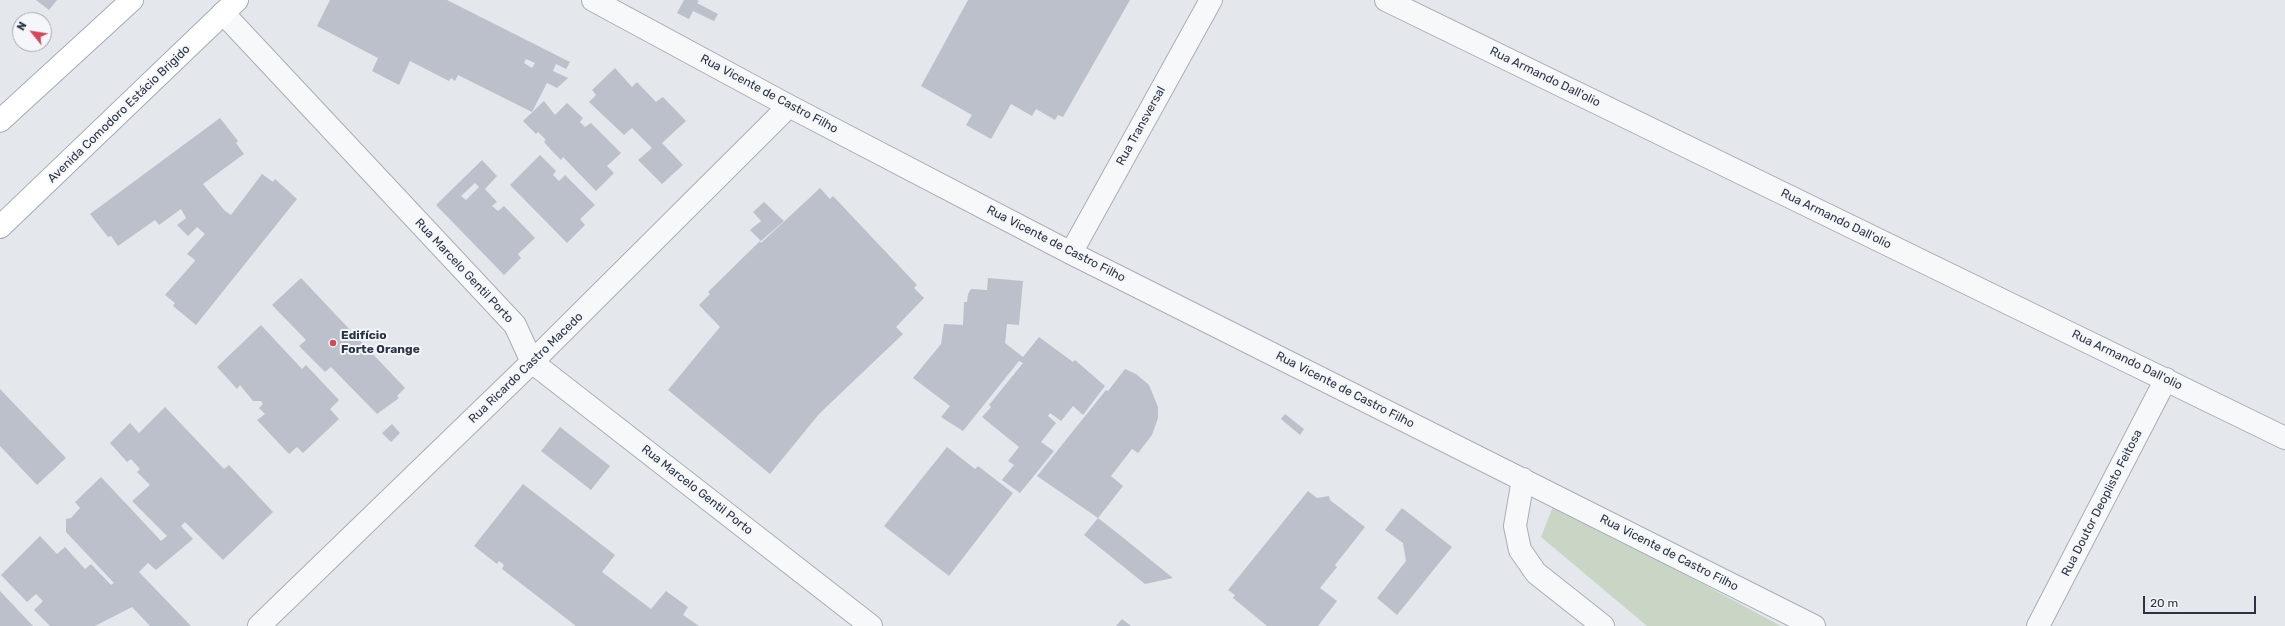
<!DOCTYPE html>
<html>
<head>
<meta charset="utf-8">
<style>
  body { margin:0 }
  #map { position:relative; width:2285px; height:626px; overflow:hidden; background:#e4e7ec; font-family:Rubik,sans-serif }
  canvas { display:block }
  .north { position:absolute; left:12px; top:12px; width:40px; height:40px; box-sizing:border-box; background:#f4f6f9; border:1px solid #a4a8b1; border-radius:50%; rotate:300deg; font-size:11px; font-weight:700; line-height:16px; text-align:center; color:#2b3445 }
  .north::after { content:''; display:block; margin:auto; width:14px; height:18px; background:#d1495b; clip-path:polygon(50% 0,100% 100%,50% 72%,0 100%) }
  .scale { position:absolute; left:2143px; top:596px; width:113px; height:18px; box-sizing:border-box; border:2px solid #2b3445; border-top:0; padding-left:5px; font-size:12px; line-height:14px; white-space:nowrap; color:#2b3445; -webkit-text-stroke:3px #f4f6f9; paint-order:stroke }
</style>
</head>
<body>
<div id="map">
<canvas width="2285" height="626"></canvas>
<div class="north">N</div>
<div class="scale">20 m</div>
</div>
<script>
const context = document.querySelector('canvas').getContext('2d');
context.lineJoin = 'round';
function fillPath(path, color) { context.fillStyle = color; context.fill(path, 'evenodd'); }
const poly = rows => new Path2D(rows.map(r => 'M' + r).join(''));
function stroke(path, color, width, dash) { context.strokeStyle = color; context.lineWidth = width; context.lineCap = dash ? 'butt' : 'round'; context.setLineDash(dash || []); context.stroke(path); }
function write(font, color, halo, rows, align = 'center') {
  context.font = font + ' Rubik,sans-serif'; context.lineWidth = 4; context.setLineDash([]); context.textBaseline = 'middle'; context.strokeStyle = halo; context.fillStyle = color; for (const [text, x, y, turn = 0] of rows) {
    context.save(); context.translate(x, y); context.rotate((+turn || 0) * Math.PI / 180); context.textAlign = isNaN(turn) ? turn : align; if (halo) context.strokeText(text, 0, 0); context.fillText(text, 0, 0); context.restore();
  }
}
fillPath(poly([
  [1554,504,1781,626,1647,626,1541,537]
]), '#c9d6c5');
fillPath(poly([
  [36,0,57,0,49,10],
  [330,0,447,0,570,62,566,69,556,64,553,71,568,78,557,88,547,83,532,112,458,75,455,81,451,78,449,81,410,61,399,85,372,71,378,58,317,26],
  [526,59,535,63,532,68,524,63],
  [684,0,697,0,699,1,697,3,718,14,714,21,693,11,689,19,677,13],
  [968,0,1130,0,1063,117,1058,115,1055,120,1036,109,1032,116,1011,104,991,139,966,125,972,115,921,86],
  [615,68,632,87,637,82,656,102,663,97,686,121,662,143,683,165,662,184,638,160,652,148,632,128,624,135,589,102,596,95,592,90],
  [544,101,555,115,567,103,583,118,580,122,585,127,591,123,621,153,607,166,614,173,596,191,563,157,561,160,552,151,544,142,546,140,538,132,536,134,523,121],
  [220,118,238,141,236,143,244,154,203,184,224,210,231,215,262,174,273,182,275,179,297,199,196,325,173,306,175,303,165,295,194,262,195,260,187,254,205,234,197,227,188,236,177,225,186,218,181,209,159,225,155,220,118,246,111,236,108,237,90,214],
  [540,155,556,171,553,175,559,181,565,175,595,205,580,219,585,225,567,243,510,185],
  [482,160,497,176,485,189,497,202,492,206,498,211,504,206,535,238,518,254,521,258,504,275,436,205],
  [475,183,479,187,466,200,461,196],
  [820,188,830,199,833,196,917,285,914,288,924,298,896,327,903,334,819,414,770,474,668,390,720,327,699,305,710,294,708,292,760,241,761,243],
  [764,202,784,221,761,241,750,230,761,221,753,212],
  [301,278,405,388,397,396,399,398,377,414,331,367,325,372,299,346,306,340,272,305],
  [988,278,1023,281,1019,325,1007,324,1005,343,1023,357,1039,337,1073,362,1075,360,1105,386,1083,415,1073,406,1061,421,1050,413,1048,416,1056,423,1041,442,1054,451,1020,493,1002,480,1014,465,1008,461,1019,447,982,417,991,407,989,405,1023,363,1019,361,963,431,941,417,950,406,913,378,941,344,944,324,963,325,964,302,967,302,968,294,971,289,987,290],
  [261,325,302,369,306,365,339,400,330,409,339,419,303,453,297,447,289,454,257,420,265,414,259,408,263,404,261,401,253,401,240,385,237,389,217,367],
  [1125,369,1136,374,1149,385,1158,407,1158,418,1152,435,1138,453,1132,449,1111,476,1123,486,1098,518,1037,476,1106,390,1108,391],
  [0,389,66,458,37,485,0,446],
  [165,407,224,469,229,465,273,512,223,560,185,522,181,526,193,539,156,570,148,563,139,572,191,626,150,626,132,607,95,626,50,626,34,610,43,601,36,594,27,602,1,575,40,536,57,554,65,547,85,569,91,564,111,585,114,583,66,532,66,519,71,518,80,508,75,502,101,477,161,541,167,536,132,501,150,485,137,472,140,469,131,459,127,462,110,443,130,423,139,433],
  [1285,414,1304,429,1300,435,1281,419],
  [392,424,400,433,391,442,382,433],
  [560,427,610,466,591,490,541,451],
  [947,447,975,469,978,466,1013,493,949,576,884,526],
  [523,484,615,555,602,572,651,609,666,591,688,607,683,615,699,626,576,626,502,569,504,565,499,561,497,564,474,546],
  [1308,491,1317,498,1329,496,1330,500,1365,527,1335,565,1337,567,1320,588,1337,601,1318,626,1267,626,1233,598,1235,595,1228,590],
  [1402,508,1452,547,1397,615,1377,598,1406,561,1403,543,1385,530],
  [1098,518,1116,532,1173,578,1145,584,1084,535],
  [0,591,33,626,0,626],
  [1122,619,1131,626,1116,626]
]), '#bbc0ca');
const minor = poly([
  [593,0,789,106,1071,253,1814,626],
  [1386,0,2285,438],
  [223,13,515,325,532,362,871,626],
  [1071,253,1211,0],
  [1523,479,1515,526,1520,550,1536,573,1603,626],
  [259,626,532,362,789,106],
  [2038,626,2166,379]
]);
const major = poly([
  [0,121,132,0],
  [0,227,237,0]
]);
stroke(minor, '#a9aeb7', 24);
stroke(major, '#a3abb8', 24);
stroke(minor, '#f7f8fa', 22);
stroke(major, '#fff', 22);
for (const [x, y, r, color] of [
  [333,343,4,"#d1495b"]
]) { const dot = new Path2D(); dot.arc(x, y, r, 0, 2 * Math.PI); context.fillStyle = color; context.fill(dot); stroke(dot, '#f4f6f9', 1.5); }
write('12px', '#2b3445', '#f4f6f9', [
  ["Rua Armando Dall'olio",1545,77,26],
  ["Rua Vicente de Castro Filho",769,94,28],
  ["Avenida Comodoro Estácio Brigido",119,114,-44],
  ["Rua Transversal",1141,126,-61],
  ["Rua Armando Dall'olio",1836,219,26],
  ["Rua Vicente de Castro Filho",1056,244,27],
  ["Rua Marcelo Gentil Porto",464,271,47],
  ["Rua Armando Dall'olio",2127,360,26],
  ["Rua Ricardo Castro Macedo",526,368,-44],
  ["Rua Vicente de Castro Filho",1345,390,27],
  ["Rua Marcelo Gentil Porto",697,490,38],
  ["Rua Doutor Deoplisto Feitosa",2102,503,-63],
  ["Rua Vicente de Castro Filho",1669,553,27]
]);
write('bold 12px', '#2b3445', '#f4f6f9', [
  ["Edifício",341,336],
  ["Forte Orange",341,350]
], 'left');
</script>
</body>
</html>
